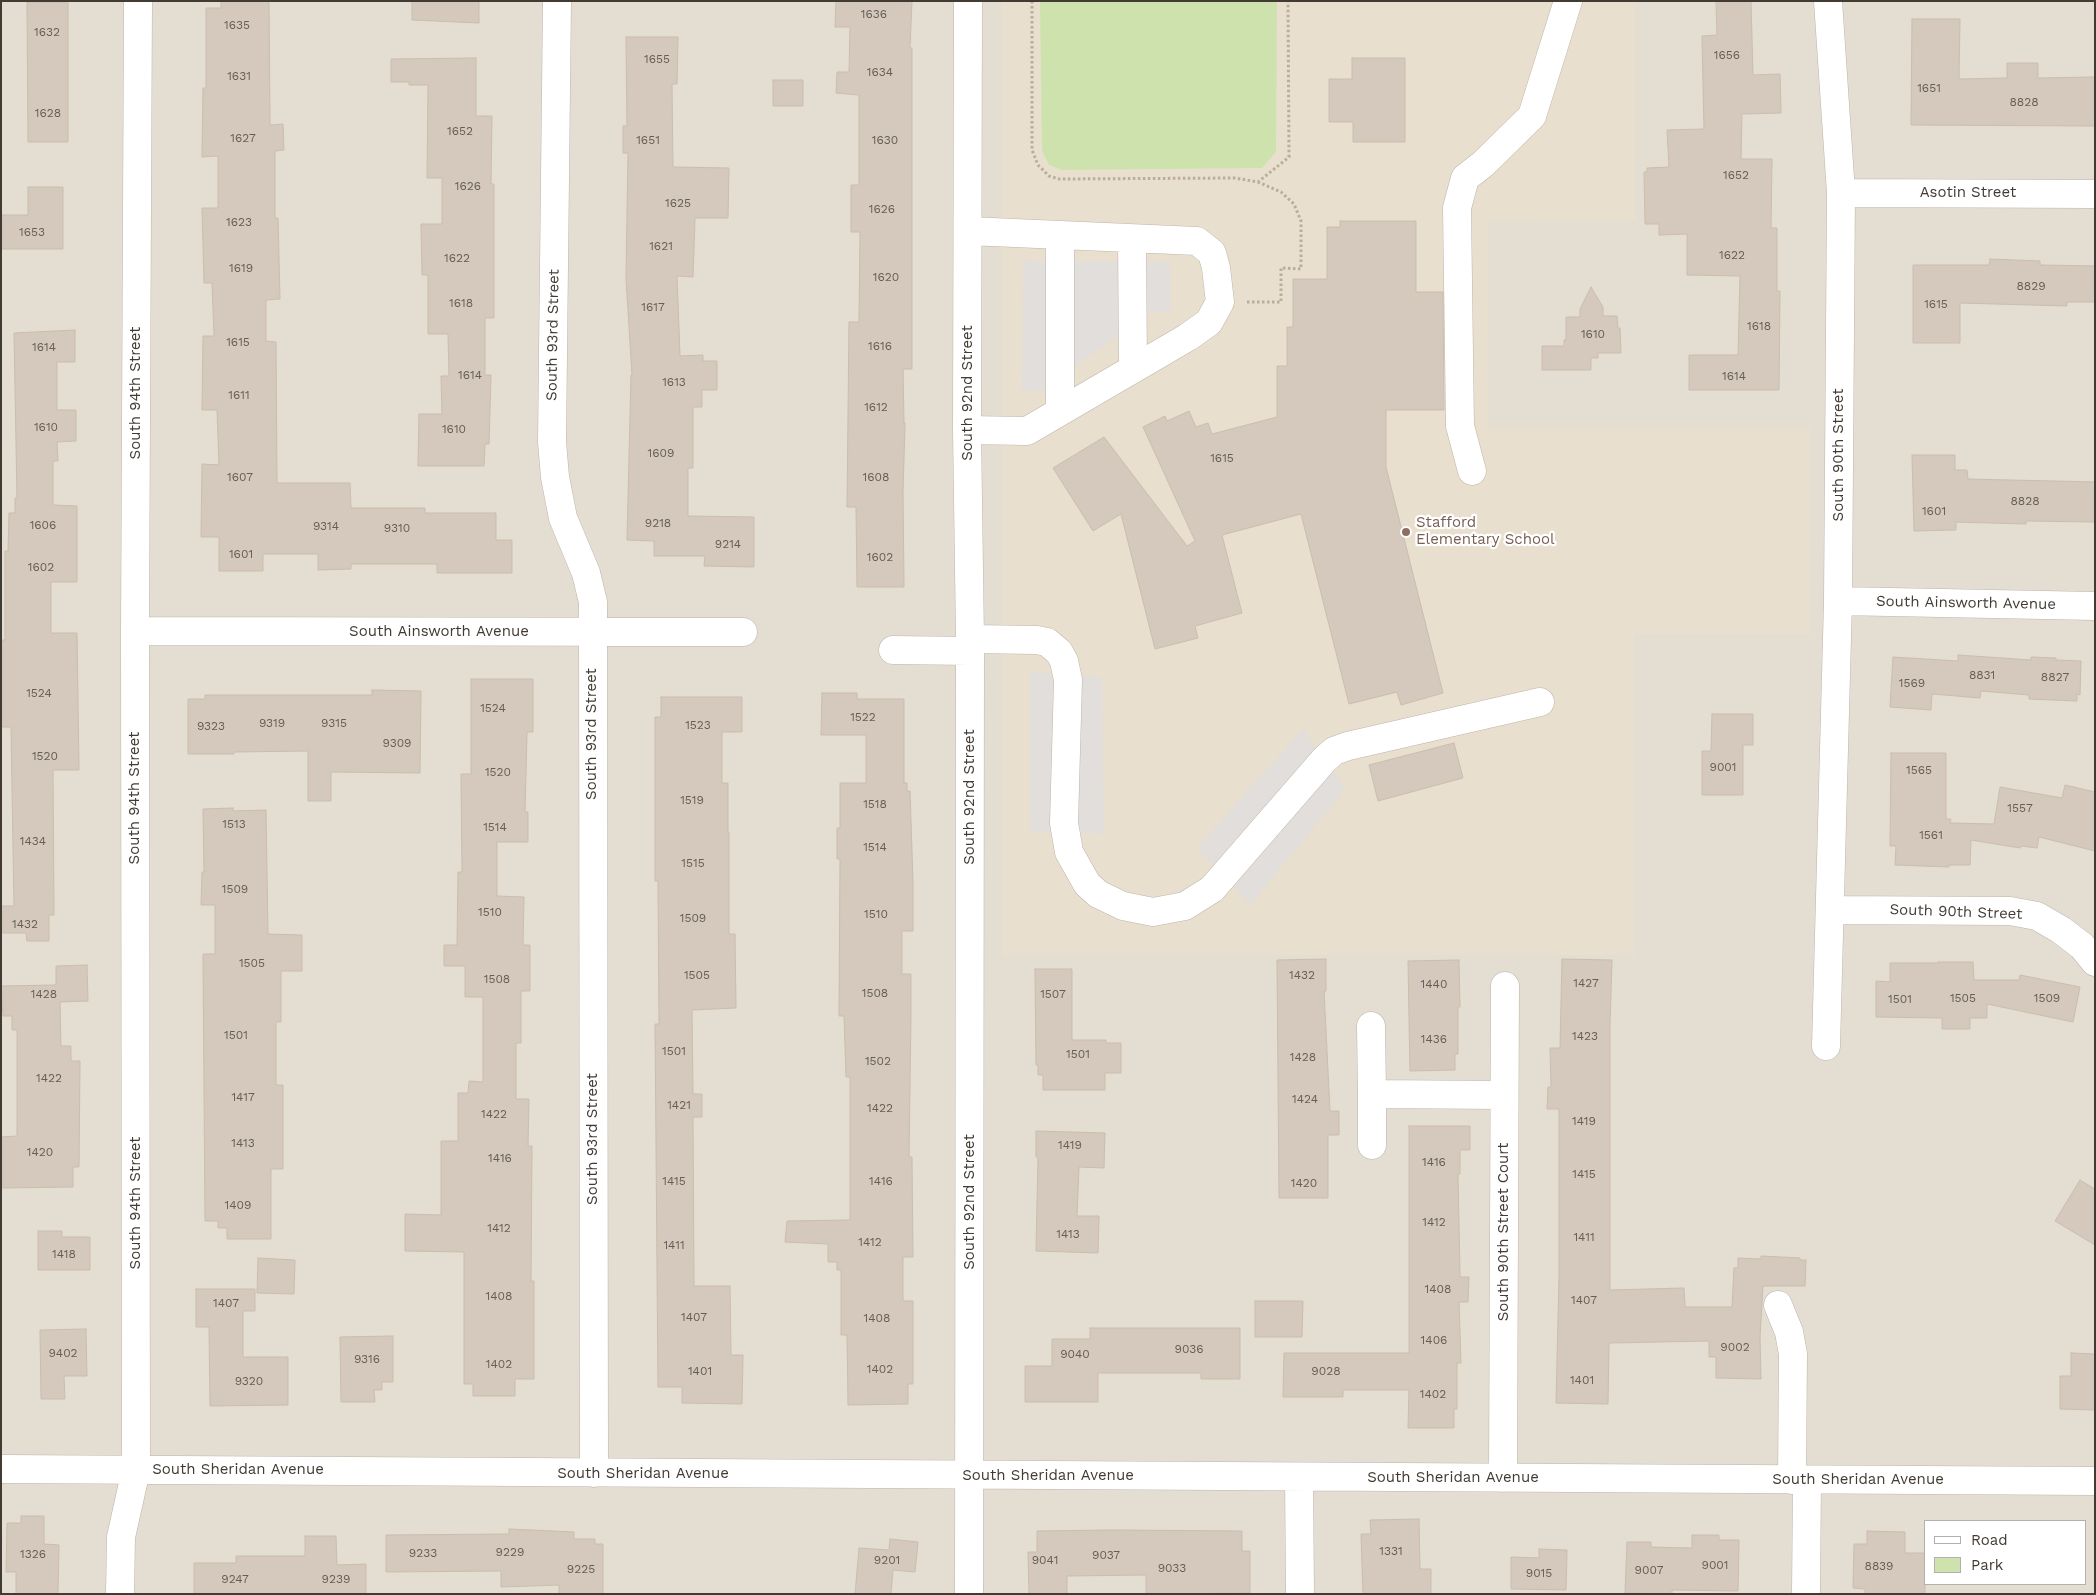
<!DOCTYPE html>
<html>
<head>
<meta charset="utf-8">
<style>
  body { margin:0 }
  #map { position:relative; width:2096px; height:1595px; overflow:hidden; background:#f0ebe3; font-family:"Work Sans",sans-serif }
  canvas { display:block }
  .frame { position:absolute; inset:0; border:2px solid #413b34; pointer-events:none }
  .legend { position:absolute; left:1924px; top:1520px; width:162px; height:65px; box-sizing:border-box; background:#fff; border:1px solid #b3b1ae; margin:0; padding:6px 9px; list-style:none; font-size:15px; color:#413b34 }
  .legend li { display:flex; align-items:center; gap:10px; height:25px }
  .legend b { width:25px; border:1px solid #b3b1ae }
</style>
</head>
<body>
<div id="map">
<canvas width="2096" height="1595"></canvas>
<div class="frame"></div>
<ul class="legend">
<li><b style="height:6px;background:#fff"></b>Road</li>
<li><b style="height:14px;background:#cee2ae"></b>Park</li>
</ul>
</div>
<script>
const context = document.querySelector('canvas').getContext('2d');
context.lineJoin = 'round';
function fillPath(path, color) { context.fillStyle = color; context.fill(path, 'evenodd'); }
const poly = rows => new Path2D(rows.map(r => 'M' + r).join(''));
function stroke(path, color, width, dash) { context.strokeStyle = color; context.lineWidth = width; context.lineCap = dash ? 'butt' : 'round'; context.setLineDash(dash || []); context.stroke(path); }
function write(font, color, halo, rows, align = 'center') {
  context.font = font + ' "Work Sans",sans-serif'; context.lineWidth = 4.5; context.setLineDash([]); context.textBaseline = 'middle'; context.strokeStyle = halo; context.fillStyle = color; for (const [text, x, y, turn = 0] of rows) {
    context.save(); context.translate(x, y); context.rotate((+turn || 0) * Math.PI / 180); context.textAlign = isNaN(turn) ? turn : align; if (halo) context.strokeText(text, 0, 0); context.fillText(text, 0, 0); context.restore();
  }
}
fillPath(poly([
  [1,1,1002,1,1002,955,1633,955,1634,634,1810,634,1810,430,1488,429,1488,220,1635,220,1635,1,2095,1,2095,1594,1,1594],
  [1925,1521,2085,1521,2085,1584,1925,1584]
]), '#e4ddd1');
fillPath(poly([
  [1002,1,1635,1,1635,220,1488,221,1488,429,1810,429,1810,634,1634,634,1634,955,1002,955]
]), '#e9dfce');
fillPath(poly([
  [1040,1,1277,1,1276,152,1262,168,1062,170,1049,165,1042,151]
]), '#cee2ae');
fillPath(poly([
  [1023,261,1170,262,1170,312,1150,312,1041,391,1022,391],
  [1030,672,1102,677,1104,834,1030,831],
  [1303,729,1345,789,1250,905,1197,848]
]), '#e1dedb');
const building = poly([
  [221,1,269,1,270,125,283,124,284,150,275,151,275,218,278,218,280,299,266,300,266,341,276,342,277,483,350,483,351,508,425,508,425,513,496,513,496,540,512,540,512,573,437,573,437,564,351,564,351,569,318,570,318,554,263,554,263,571,219,571,219,537,201,537,202,464,219,465,217,410,202,410,203,336,214,336,212,283,204,283,202,208,218,208,218,156,202,157,203,88,206,88,206,8,221,8,221,1],
  [412,1,479,1,479,23,412,20,412,1],
  [836,1,912,1,910,48,912,48,912,369,903,369,904,423,905,423,903,493,904,587,857,587,856,507,847,507,849,322,859,322,860,232,851,232,851,185,859,185,859,95,836,93,837,72,849,72,850,27,835,27,836,1],
  [1716,1,1751,1,1753,75,1780,74,1781,113,1742,114,1741,159,1772,159,1771,228,1777,228,1777,291,1780,291,1779,390,1689,390,1689,355,1738,355,1740,276,1687,275,1687,234,1659,235,1659,224,1645,224,1644,172,1647,172,1647,168,1669,167,1667,130,1704,129,1702,36,1717,35,1716,1],
  [27,2,68,2,68,142,28,142,27,2],
  [1912,19,1960,19,1959,79,2007,78,2007,63,2038,63,2038,78,2095,77,2095,126,1911,125,1912,19],
  [626,37,678,37,677,84,672,84,673,167,729,168,728,218,695,218,693,277,677,276,680,356,703,355,703,361,717,361,717,390,702,390,702,407,693,407,693,468,688,468,688,516,754,517,754,567,704,566,705,556,654,556,654,541,627,540,631,375,632,375,626,278,628,153,623,153,623,126,627,126,626,37],
  [476,58,476,116,492,116,491,184,494,184,494,318,485,318,485,375,491,375,489,444,485,444,484,466,418,466,419,414,442,414,441,376,449,376,448,334,428,334,428,275,422,275,421,224,442,224,442,178,427,178,428,85,409,85,409,82,391,82,391,59,476,58],
  [1352,58,1405,58,1405,142,1353,142,1353,122,1329,122,1329,79,1352,79,1352,58],
  [773,80,803,80,803,106,773,106,773,80],
  [28,187,63,187,63,249,1,249,1,215,28,215,28,187],
  [1340,221,1416,221,1416,292,1443,292,1444,410,1386,410,1386,467,1443,693,1401,705,1397,692,1349,704,1301,514,1222,535,1242,613,1195,626,1198,638,1155,649,1121,514,1093,531,1053,468,1104,437,1187,546,1195,541,1143,427,1165,416,1167,421,1189,411,1196,427,1208,423,1212,434,1277,417,1277,366,1287,366,1287,327,1293,327,1293,279,1327,279,1327,227,1340,227,1340,221],
  [1990,259,2040,261,2040,265,2095,266,2095,302,2067,302,2067,306,1960,303,1960,343,1913,343,1913,265,1989,265,1990,259],
  [1591,287,1603,307,1603,316,1617,316,1618,328,1620,328,1621,353,1598,353,1598,358,1591,358,1591,370,1542,370,1542,346,1564,346,1564,340,1566,340,1566,317,1580,317,1580,309,1591,287],
  [75,330,75,362,57,362,57,410,76,410,76,441,57,442,58,461,53,461,53,505,77,506,77,582,51,582,51,633,77,633,79,770,53,770,54,915,49,915,49,941,27,941,26,933,1,933,1,906,14,906,11,727,1,727,1,640,5,640,5,551,8,551,9,513,15,513,15,498,17,498,14,333,75,330],
  [1912,455,1955,455,1955,470,1967,470,1968,479,2095,482,2095,522,2026,521,2026,524,1956,522,1956,530,1914,531,1912,455],
  [1958,655,2031,660,2031,657,2056,658,2056,660,2081,661,2080,695,2077,694,2077,701,2029,699,2029,695,1981,691,1980,698,1932,694,1931,710,1890,707,1893,657,1958,661,1958,655],
  [471,679,533,679,533,732,527,732,525,812,528,812,528,842,497,842,497,896,524,897,523,945,530,945,530,991,521,991,521,1043,516,1043,516,1099,529,1099,528,1146,532,1146,531,1281,534,1281,534,1379,515,1379,515,1396,473,1396,473,1384,464,1384,464,1252,405,1251,405,1214,441,1215,441,1141,458,1141,458,1093,468,1093,469,1081,483,1082,483,997,465,997,465,966,444,966,444,945,457,945,458,872,462,872,461,774,471,774,471,679],
  [372,690,421,691,420,773,331,772,331,801,308,801,308,751,234,752,234,754,188,754,188,699,205,699,205,695,372,695,372,690],
  [822,693,857,693,857,699,904,699,904,783,907,783,907,791,910,791,913,881,913,931,902,931,902,974,911,974,911,1011,909,1157,912,1157,913,1257,903,1257,903,1301,913,1301,913,1384,908,1384,908,1404,848,1405,847,1335,841,1335,841,1270,837,1270,837,1262,828,1262,828,1244,785,1242,787,1221,850,1220,850,1077,846,1077,844,1016,839,1016,840,859,837,859,837,828,840,828,840,783,866,783,866,735,821,735,822,693],
  [661,697,742,697,742,732,722,732,722,783,728,783,728,832,729,832,729,934,735,934,736,1008,692,1010,693,1094,702,1094,702,1117,693,1117,694,1286,730,1286,731,1355,743,1355,742,1404,682,1403,682,1387,658,1387,655,1024,659,1024,658,881,655,881,655,717,661,717,661,697],
  [1712,714,1753,714,1753,745,1743,745,1743,795,1702,795,1702,751,1711,751,1712,714],
  [1454,743,1463,778,1378,801,1369,765,1454,743],
  [1891,753,1946,753,1946,819,1951,819,1950,823,1994,824,2000,787,2062,798,2065,785,2095,792,2095,851,2039,837,2037,848,2021,846,2020,848,1971,840,1970,865,1949,865,1949,867,1895,865,1896,846,1890,846,1891,753],
  [233,808,233,811,266,810,268,934,302,935,302,971,281,971,281,1022,276,1022,276,1085,283,1085,283,1169,271,1169,271,1239,227,1239,227,1228,218,1228,218,1221,205,1221,203,954,215,954,215,905,201,905,202,872,204,872,203,809,233,808],
  [1326,959,1326,991,1324,991,1330,1111,1339,1111,1339,1135,1328,1135,1328,1198,1279,1198,1277,960,1326,959],
  [1562,959,1612,960,1610,1024,1610,1290,1684,1288,1685,1307,1732,1307,1734,1268,1738,1268,1738,1258,1761,1259,1761,1256,1800,1258,1800,1260,1806,1260,1805,1286,1763,1286,1760,1337,1761,1379,1716,1378,1716,1357,1709,1357,1709,1341,1609,1343,1608,1404,1556,1403,1559,1276,1559,1109,1547,1109,1548,1087,1551,1087,1550,1048,1560,1048,1562,959],
  [1459,960,1460,1007,1458,1007,1458,1054,1455,1054,1455,1070,1410,1071,1408,961,1459,960],
  [1938,962,1973,962,1974,980,2019,980,2020,975,2080,987,2073,1022,1987,1004,1987,1018,1970,1018,1970,1029,1942,1029,1942,1018,1876,1017,1876,981,1890,982,1890,963,1938,963,1938,962],
  [87,965,88,1001,60,1002,61,1046,71,1046,71,1061,80,1061,79,1167,73,1167,73,1187,1,1188,1,1137,17,1136,17,1030,12,1030,12,1016,3,1016,1,986,56,985,56,966,87,965],
  [1035,969,1072,969,1072,1040,1106,1040,1106,1043,1121,1043,1121,1073,1105,1073,1105,1090,1043,1090,1043,1075,1038,1075,1038,1065,1036,1065,1035,969],
  [1409,1126,1470,1126,1470,1150,1460,1150,1460,1174,1458,1174,1460,1277,1469,1277,1468,1302,1459,1302,1461,1363,1457,1363,1457,1409,1454,1409,1454,1428,1408,1428,1409,1390,1343,1390,1343,1397,1283,1397,1284,1353,1409,1353,1409,1126],
  [1036,1131,1105,1133,1104,1168,1079,1167,1077,1216,1099,1216,1098,1253,1036,1251,1038,1157,1036,1157,1036,1131],
  [2080,1180,2095,1189,2095,1245,2055,1221,2080,1180],
  [38,1231,62,1231,62,1237,90,1237,90,1270,38,1270,38,1231],
  [258,1258,295,1260,294,1294,257,1293,258,1258],
  [196,1289,255,1289,255,1311,243,1311,243,1357,288,1357,288,1405,210,1406,209,1327,196,1327,196,1289],
  [1255,1301,1303,1301,1302,1337,1255,1337,1255,1301],
  [1090,1328,1240,1328,1240,1379,1201,1379,1201,1373,1098,1373,1098,1402,1025,1402,1025,1366,1052,1366,1052,1339,1090,1339,1090,1328],
  [86,1329,87,1376,64,1376,65,1399,41,1399,40,1330,86,1329],
  [393,1336,393,1382,382,1382,382,1390,374,1390,375,1402,341,1402,340,1337,393,1336],
  [2071,1353,2095,1354,2095,1410,2060,1409,2060,1376,2071,1376,2071,1353],
  [21,1516,44,1516,44,1544,59,1545,58,1594,16,1594,16,1572,6,1572,7,1523,21,1523,21,1516],
  [1419,1519,1420,1569,1431,1569,1431,1594,1363,1594,1361,1534,1371,1534,1370,1520,1419,1519],
  [509,1529,574,1532,574,1539,595,1539,595,1544,603,1544,603,1594,559,1594,559,1585,501,1587,501,1571,386,1572,386,1535,509,1534,509,1529],
  [1113,1530,1242,1531,1242,1551,1250,1551,1250,1593,1146,1594,1146,1575,1067,1576,1067,1594,1029,1594,1028,1552,1037,1552,1037,1531,1113,1530],
  [1867,1531,1905,1532,1905,1553,1925,1553,1925,1594,1865,1594,1865,1589,1853,1588,1854,1544,1867,1544,1867,1531],
  [1692,1535,1719,1535,1719,1540,1739,1540,1738,1591,1672,1590,1672,1594,1625,1593,1627,1542,1651,1542,1651,1547,1692,1548,1692,1535],
  [305,1536,336,1536,337,1565,366,1564,366,1594,194,1594,194,1563,236,1563,236,1556,305,1556,305,1536],
  [890,1539,918,1542,915,1572,893,1570,891,1594,855,1594,859,1548,889,1550,890,1539],
  [1539,1549,1567,1550,1566,1590,1511,1589,1511,1557,1539,1558,1539,1549]
]);
fillPath(building, '#d4c9bc');
stroke(building, '#cbbead', 1);
const minor = poly([
  [557,1,552,442,555,477,563,518,586,573,593,602,594,1473],
  [968,1,967,430,970,639,969,1594],
  [1841,193,2095,194],
  [1060,235,1060,411],
  [1132,239,1133,369],
  [967,430,1027,431,1188,337,1209,322,1220,302,1216,268,1212,253,1197,241,969,231],
  [1472,471,1460,426,1457,208,1465,178,1483,164,1532,116,1568,1],
  [1838,601,2095,606],
  [135,631,743,632],
  [970,639,1037,640,1047,642,1059,652,1064,661,1068,680,1064,823,1069,852,1087,884,1098,894,1123,906,1153,912,1185,906,1212,889,1324,760,1334,751,1348,746,1540,702],
  [893,650,970,651],
  [1830,910,2010,911,2037,916,2061,930,2082,946,2095,962],
  [1371,1026,1372,1094],
  [1826,1046,1838,601,1841,193,1828,1],
  [1372,1145,1372,1094,1504,1095],
  [1778,1305,1789,1332,1793,1354,1792,1480],
  [1,1469,2095,1481],
  [1299,1477,1300,1594],
  [1503,1478,1505,986],
  [120,1594,121,1537,136,1470,135,631,138,1],
  [1806,1594,1807,1480]
]);
stroke(minor, '#beb5aa', 29);
stroke(poly([
  [1032,1,1032,150,1038,165,1049,176,1059,179,1235,178,1258,182,1289,157,1288,1],
  [1247,302,1281,302,1281,268,1301,269,1301,221,1294,204,1281,192,1258,182]
]), '#bbad99', 3, [2.5, 2.5]);
stroke(minor, '#fff', 28);
for (const [x, y, r, color] of [
  [1406,532,5,"#8d6e63"]
]) { const dot = new Path2D(); dot.arc(x, y, r, 0, 2 * Math.PI); context.fillStyle = color; context.fill(dot); stroke(dot, '#fff', 2); }
write('12px', '#665e56', null, [
  ["1636",874,14],
  ["1635",237,25],
  ["1632",47,32],
  ["1656",1727,55],
  ["1655",657,59],
  ["1634",880,72],
  ["1631",239,76],
  ["1651",1929,88],
  ["8828",2024,102],
  ["1628",48,113],
  ["1652",460,131],
  ["1627",243,138],
  ["1651",648,140],
  ["1630",885,140],
  ["1652",1736,175],
  ["1626",468,186],
  ["1625",678,203],
  ["1626",882,209],
  ["1623",239,222],
  ["1653",32,232],
  ["1621",661,246],
  ["1622",1732,255],
  ["1622",457,258],
  ["1619",241,268],
  ["1620",886,277],
  ["8829",2031,286],
  ["1618",461,303],
  ["1615",1936,304],
  ["1617",653,307],
  ["1618",1759,326],
  ["1610",1593,334],
  ["1615",238,342],
  ["1616",880,346],
  ["1614",44,347],
  ["1614",470,375],
  ["1614",1734,376],
  ["1613",674,382],
  ["1611",239,395],
  ["1612",876,407],
  ["1610",46,427],
  ["1610",454,429],
  ["1609",661,453],
  ["1615",1222,458],
  ["1607",240,477],
  ["1608",876,477],
  ["8828",2025,501],
  ["1601",1934,511],
  ["9218",658,523],
  ["1606",43,525],
  ["9314",326,526],
  ["9310",397,528],
  ["9214",728,544],
  ["1601",241,554],
  ["1602",880,557],
  ["1602",41,567],
  ["8831",1982,675],
  ["8827",2055,677],
  ["1569",1912,683],
  ["1524",39,693],
  ["1524",493,708],
  ["1522",863,717],
  ["9319",272,723],
  ["9315",334,723],
  ["1523",698,725],
  ["9323",211,726],
  ["9309",397,743],
  ["1520",45,756],
  ["9001",1723,767],
  ["1565",1919,770],
  ["1520",498,772],
  ["1519",692,800],
  ["1518",875,804],
  ["1557",2020,808],
  ["1513",234,824],
  ["1514",495,827],
  ["1561",1931,835],
  ["1434",33,841],
  ["1514",875,847],
  ["1515",693,863],
  ["1509",235,889],
  ["1510",490,912],
  ["1510",876,914],
  ["1509",693,918],
  ["1432",25,924],
  ["1505",252,963],
  ["1505",697,975],
  ["1432",1302,975],
  ["1508",497,979],
  ["1427",1586,983],
  ["1440",1434,984],
  ["1508",875,993],
  ["1428",44,994],
  ["1507",1053,994],
  ["1505",1963,998],
  ["1509",2047,998],
  ["1501",1900,999],
  ["1501",236,1035],
  ["1423",1585,1036],
  ["1436",1434,1039],
  ["1501",674,1051],
  ["1501",1078,1054],
  ["1428",1303,1057],
  ["1502",878,1061],
  ["1422",49,1078],
  ["1417",243,1097],
  ["1424",1305,1099],
  ["1421",679,1105],
  ["1422",880,1108],
  ["1422",494,1114],
  ["1419",1584,1121],
  ["1413",243,1143],
  ["1419",1070,1145],
  ["1420",40,1152],
  ["1416",500,1158],
  ["1416",1434,1162],
  ["1415",1584,1174],
  ["1415",674,1181],
  ["1416",881,1181],
  ["1420",1304,1183],
  ["1409",238,1205],
  ["1412",1434,1222],
  ["1412",499,1228],
  ["1413",1068,1234],
  ["1411",1584,1237],
  ["1412",870,1242],
  ["1411",674,1245],
  ["1418",64,1254],
  ["1408",1438,1289],
  ["1408",499,1296],
  ["1407",1584,1300],
  ["1407",226,1303],
  ["1407",694,1317],
  ["1408",877,1318],
  ["1406",1434,1340],
  ["9002",1735,1347],
  ["9036",1189,1349],
  ["9402",63,1353],
  ["9040",1075,1354],
  ["9316",367,1359],
  ["1402",499,1364],
  ["1402",880,1369],
  ["1401",700,1371],
  ["9028",1326,1371],
  ["1401",1582,1380],
  ["9320",249,1381],
  ["1402",1433,1394],
  ["1331",1391,1551],
  ["9229",510,1552],
  ["9233",423,1553],
  ["1326",33,1554],
  ["9037",1106,1555],
  ["9201",887,1560],
  ["9041",1045,1560],
  ["9001",1715,1565],
  ["8839",1879,1566],
  ["9033",1172,1568],
  ["9225",581,1569],
  ["9007",1649,1570],
  ["9015",1539,1573],
  ["9247",235,1579],
  ["9239",336,1579]
]);
write('15px', '#413b34', '#fff', [
  ["Asotin Street",1968,193],
  ["South 93rd Street",553,335,-89],
  ["South 94th Street",136,393,-90],
  ["South 92nd Street",968,393,-90],
  ["South 90th Street",1839,455,-90],
  ["South Ainsworth Avenue",1966,603,1],
  ["South Ainsworth Avenue",439,632],
  ["South 93rd Street",592,734,-90],
  ["South 92nd Street",970,797,-90],
  ["South 94th Street",135,798,-90],
  ["South 90th Street",1956,912,2],
  ["South 93rd Street",593,1139,-90],
  ["South 92nd Street",970,1202,-90],
  ["South 94th Street",136,1203,-90],
  ["South 90th Street Court",1504,1232,-90],
  ["South Sheridan Avenue",238,1470],
  ["South Sheridan Avenue",643,1474],
  ["South Sheridan Avenue",1048,1476],
  ["South Sheridan Avenue",1453,1478],
  ["South Sheridan Avenue",1858,1480]
]);
write('15px', '#785e54', '#fff', [
  ["Stafford",1416,523],
  ["Elementary School",1416,540]
], 'left');
</script>
</body>
</html>
